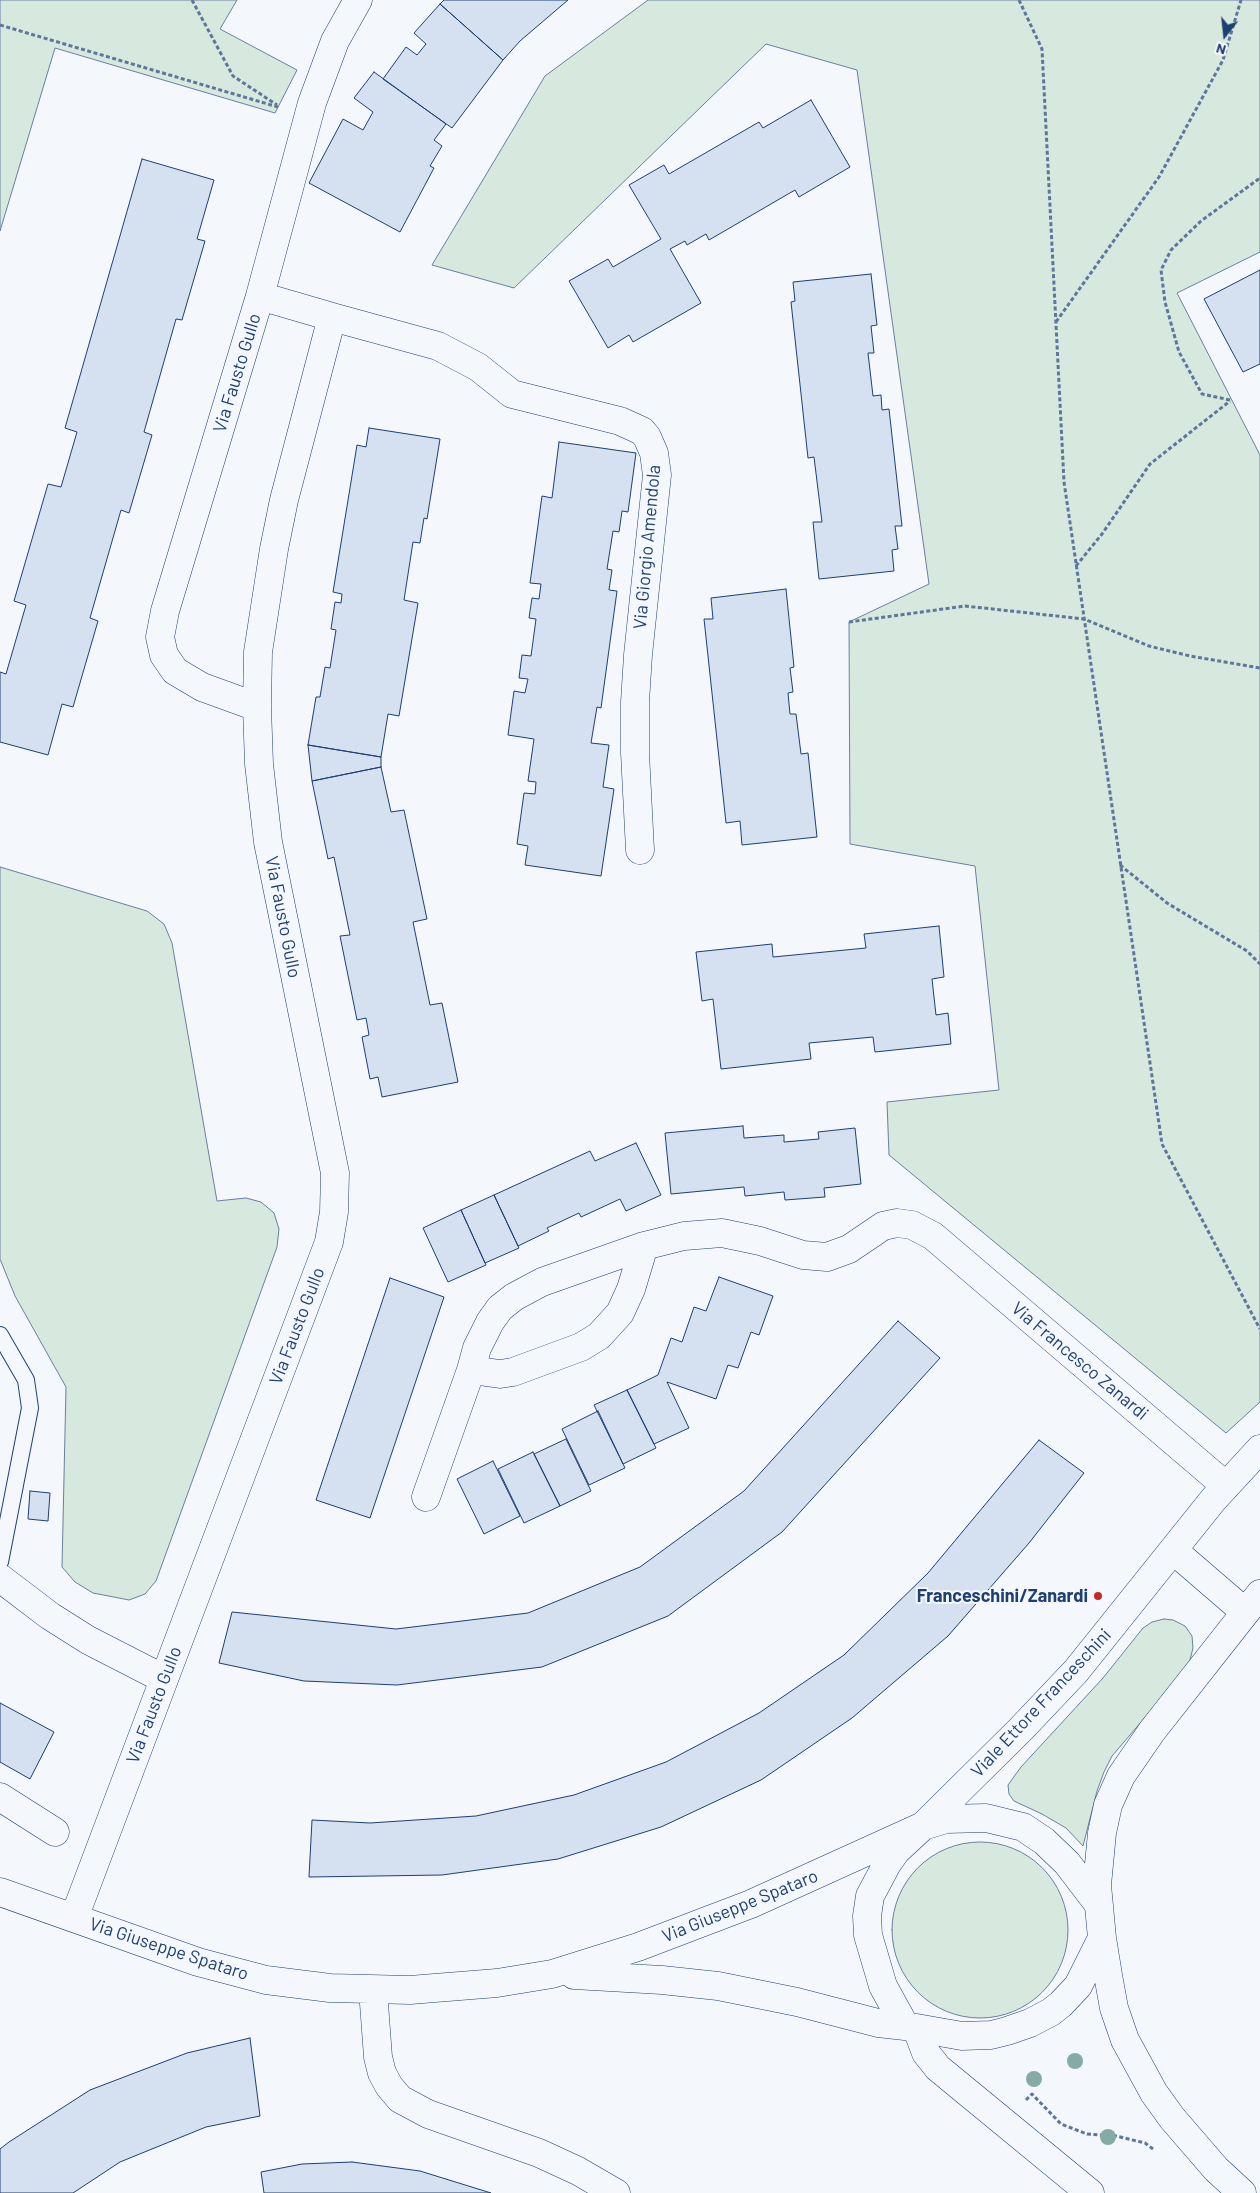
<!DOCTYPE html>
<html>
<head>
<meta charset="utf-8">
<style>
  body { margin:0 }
  #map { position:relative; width:1260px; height:2193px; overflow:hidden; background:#f4f7fb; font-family:Barlow,sans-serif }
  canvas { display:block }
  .north { position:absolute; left:1200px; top:10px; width:50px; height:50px; -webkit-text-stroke:4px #f4f7fb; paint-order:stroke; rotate:196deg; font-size:14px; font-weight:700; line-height:20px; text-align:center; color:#1d3f73 }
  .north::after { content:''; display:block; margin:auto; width:18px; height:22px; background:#1d3f73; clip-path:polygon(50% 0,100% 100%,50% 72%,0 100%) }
</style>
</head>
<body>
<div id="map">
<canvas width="1260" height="2193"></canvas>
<div class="north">N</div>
</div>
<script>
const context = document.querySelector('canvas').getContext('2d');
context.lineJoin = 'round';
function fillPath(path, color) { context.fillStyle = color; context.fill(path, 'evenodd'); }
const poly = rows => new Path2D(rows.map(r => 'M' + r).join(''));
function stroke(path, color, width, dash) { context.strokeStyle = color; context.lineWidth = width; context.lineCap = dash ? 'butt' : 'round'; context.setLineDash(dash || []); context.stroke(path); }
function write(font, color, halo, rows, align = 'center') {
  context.font = font + ' Barlow,sans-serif'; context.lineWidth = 4; context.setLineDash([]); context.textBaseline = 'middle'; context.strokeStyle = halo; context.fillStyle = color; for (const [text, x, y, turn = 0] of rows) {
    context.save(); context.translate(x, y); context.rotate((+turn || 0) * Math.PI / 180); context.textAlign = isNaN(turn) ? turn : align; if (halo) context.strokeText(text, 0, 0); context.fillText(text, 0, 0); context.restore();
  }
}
const green = poly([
  [0,0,237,0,220,29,297,70,275,113,55,48,0,231,0,0],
  [648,0,1260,0,1260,252,1177,293,1260,455,1260,1402,1226,1433,889,1155,887,1102,999,1090,975,866,850,844,849,622,929,584,857,70,766,44,514,288,432,265,545,76,648,0],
  [0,867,147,911,164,924,172,943,217,1201,246,1198,261,1202,274,1213,279,1229,277,1247,156,1581,145,1594,129,1600,93,1593,75,1582,62,1567,66,1387,15,1296,0,1259,0,867],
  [1164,1619,1173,1620,1185,1626,1192,1636,1193,1648,1190,1660,1184,1672,1112,1756,1104,1772,1097,1791,1083,1846,1066,1828,1042,1814,1014,1801,1009,1794,1008,1785,1021,1767,1103,1678,1143,1628,1152,1622,1164,1619],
  '892 1930a88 88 0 1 1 176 0a88 88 0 1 1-176 0Z'
]);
fillPath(green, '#d7e8df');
stroke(green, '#687fa3', 1);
const building = poly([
  [444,0,568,0,520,41,503,60,440,4,444,0],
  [440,4,503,60,452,128,383,79,406,47,417,55,426,44,414,33,440,4],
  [374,72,446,124,434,140,442,146,430,166,434,168,400,232,309,183,343,119,363,130,373,112,354,98,374,72],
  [811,100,850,167,799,197,795,190,709,240,706,234,687,245,685,241,670,249,701,303,633,342,629,335,608,348,569,281,608,259,613,267,661,239,629,185,664,165,669,174,759,122,763,128,811,100],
  [142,159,214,180,197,239,205,241,182,320,176,319,144,432,152,435,129,513,121,510,90,618,98,621,73,707,62,704,48,755,0,742,0,672,6,674,26,605,14,601,48,484,61,487,77,432,65,428,142,159],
  [1260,270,1260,364,1243,372,1204,299,1260,270],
  [871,274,877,325,871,326,874,353,868,353,873,396,881,395,882,410,889,409,902,526,895,526,898,549,892,550,894,571,819,579,813,522,822,522,814,457,808,458,791,302,795,301,793,282,871,274],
  [369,428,440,439,427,519,424,518,420,543,413,542,404,600,418,603,399,716,388,714,381,757,308,745,316,697,320,697,325,667,330,668,336,630,331,629,335,602,341,603,342,594,333,592,357,445,366,447,369,428],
  [559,442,636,453,628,512,622,511,619,532,613,531,607,569,612,570,609,590,617,591,601,708,597,707,591,743,609,745,603,787,614,789,601,876,525,865,528,846,517,844,524,793,535,794,536,782,528,781,534,739,508,735,514,691,525,693,528,679,519,678,522,655,531,656,536,619,529,618,532,598,539,599,541,584,530,583,542,496,552,498,559,442],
  [786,589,794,667,790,668,793,692,788,693,790,714,796,714,801,754,808,753,817,837,742,845,740,821,726,823,704,619,713,619,711,598,786,589],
  [308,745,381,757,381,767,312,781,308,745],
  [381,767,391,812,404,810,427,919,413,922,430,1005,442,1003,458,1082,382,1097,378,1077,370,1079,362,1037,369,1035,366,1018,357,1020,340,936,350,935,334,857,328,859,312,781,381,767],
  [939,926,944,977,932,979,936,1015,948,1013,951,1044,875,1052,873,1037,809,1043,811,1059,721,1069,713,999,702,1001,696,952,772,944,773,957,866,948,864,934,939,926],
  [743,1126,744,1138,784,1135,784,1142,819,1139,818,1132,855,1128,861,1184,824,1188,825,1197,785,1200,784,1192,745,1196,744,1187,671,1194,665,1133,743,1126],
  [636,1143,661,1195,626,1211,620,1199,581,1217,579,1213,547,1228,549,1231,518,1246,494,1195,590,1151,595,1161,636,1143],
  [494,1195,519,1248,485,1263,461,1210,494,1195],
  [461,1210,486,1265,448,1282,423,1228,461,1210],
  [719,1277,773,1296,759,1335,751,1332,738,1368,728,1365,716,1399,667,1382,689,1428,654,1444,627,1390,658,1375,671,1338,682,1342,694,1307,706,1311,719,1277],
  [390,1278,444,1297,370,1518,316,1500,390,1278],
  [898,1321,940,1358,782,1532,668,1616,542,1667,397,1685,304,1681,219,1663,232,1612,396,1629,528,1613,640,1567,744,1491,898,1321],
  [627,1390,656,1448,623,1464,594,1405,627,1390],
  [598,1411,625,1468,589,1485,562,1429,598,1411],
  [566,1439,591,1491,560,1506,534,1454,566,1439],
  [1039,1440,1084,1473,1029,1543,948,1636,852,1718,761,1780,661,1827,558,1859,442,1875,309,1877,312,1820,370,1823,476,1816,574,1795,666,1762,759,1713,844,1655,928,1573,1039,1440],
  [533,1452,560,1506,524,1523,498,1469,533,1452],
  [493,1461,520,1516,484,1534,457,1479,493,1461],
  [30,1491,50,1493,48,1521,28,1519,30,1491],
  [0,1703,54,1732,30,1779,0,1762,0,1703],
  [250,2038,260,2116,206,2127,120,2162,73,2193,0,2193,0,2149,9,2142,90,2090,187,2053,250,2038],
  [352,2162,420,2171,491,2193,264,2193,261,2172,302,2164,352,2162]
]);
fillPath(building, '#d5e0f0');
stroke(building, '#1d3f73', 1);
const lane = poly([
  [0,1335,26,1380,30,1408,0,1562]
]);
const street = poly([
  [260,296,312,103,335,41,358,0],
  [332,317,438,346,478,367,512,394,620,421,642,431,647,437,654,453,657,475,638,655,635,702,635,753,640,850],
  [644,1246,542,1282,514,1297,500,1308,490,1322,477,1348,471,1370,500,1374,513,1372,581,1347,599,1336,620,1313,631,1289,644,1246,684,1236,722,1233,760,1241,803,1255,827,1257,849,1249,883,1226,897,1223,912,1225,933,1236,1226,1486],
  [426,1497,471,1370],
  [1173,1550,1245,1612],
  [0,1578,50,1616,88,1640,164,1679],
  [0,1797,55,1832],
  [0,1892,198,1962,266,1980,330,1988,410,1990,497,1983,552,1974,638,1947,751,1904,923,1826,1021,1729,1076,1671,1213,1500,1260,1449],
  [1099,1905,1067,1863,1044,1841,1023,1827,986,1818,946,1819,923,1826,896,1851,887,1864,870,1896,867,1916,868,1935,883,1986,905,2026,962,2036,991,2035,1007,2031,1030,2023,1051,2012,1061,2004,1078,1986,1102,1938],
  [74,1918,329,1242,334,1212,335,1173,268,842,259,764,257,707,258,652,274,549,284,500,332,317,260,296,165,611,160,637,164,655,175,671,202,687,257,707],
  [574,1975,662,1980,718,1986,797,2002,878,2023,905,2026],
  [373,1990,378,2057,382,2073,389,2086,400,2099,428,2114,539,2153,578,2171,616,2193],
  [917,2029,926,2053,938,2068,1090,2193],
  [1242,2193,1216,2169,1172,2118,1154,2093,1125,2040,1114,2008,1108,1975,1102,1938,1097,1885,1102,1833,1108,1805,1121,1776,1152,1731,1260,1594]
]);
stroke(lane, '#1d3f73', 18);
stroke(street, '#1d3f73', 29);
stroke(poly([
  [192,0,233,76,277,105],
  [1019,0,1042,49,1064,482,1162,1144,1260,1329],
  [0,25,278,107],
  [1056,322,1159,177,1223,60,1241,0],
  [1230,400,1202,394,1179,352,1165,302,1161,270,1171,250,1201,221,1260,178],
  [1076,566,1102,534,1150,464,1230,401],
  [849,622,965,606,1084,619,1149,646,1190,656,1260,668],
  [1120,865,1167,903,1247,951,1260,964],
  [1026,2100,1032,2094,1061,2124,1087,2134,1116,2136,1145,2143,1153,2149]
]), '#5e769c', 3, [4, 2.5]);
stroke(lane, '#f4f7fb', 16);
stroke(street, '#f4f7fb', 28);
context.fillStyle = '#86aba6';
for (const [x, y] of [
  [1075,2061],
  [1034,2079],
  [1108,2137]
]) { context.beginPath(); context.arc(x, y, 8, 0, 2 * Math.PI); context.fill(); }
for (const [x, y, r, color] of [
  [1098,1596,5,"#c62828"]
]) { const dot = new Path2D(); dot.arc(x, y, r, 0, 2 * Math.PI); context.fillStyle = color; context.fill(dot); stroke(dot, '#f4f7fb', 2); }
write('18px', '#1d3f73', '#f4f7fb', [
  ["Via Fausto Gullo",237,373,-73],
  ["Via Giorgio Amendola",647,547,-85],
  ["Via Fausto Gullo",283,917,79],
  ["Via Fausto Gullo",297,1326,-69],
  ["Via Francesco Zanardi",1080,1361,40],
  ["Viale Ettore Franceschini",1041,1703,-47],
  ["Via Fausto Gullo",154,1705,-69],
  ["Via Giuseppe Spataro",740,1906,-22],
  ["Via Giuseppe Spataro",169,1949,18]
]);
write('bold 18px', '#1d3f73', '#f4f7fb', [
  ["Franceschini/Zanardi",1088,1596]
], 'right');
</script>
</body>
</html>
